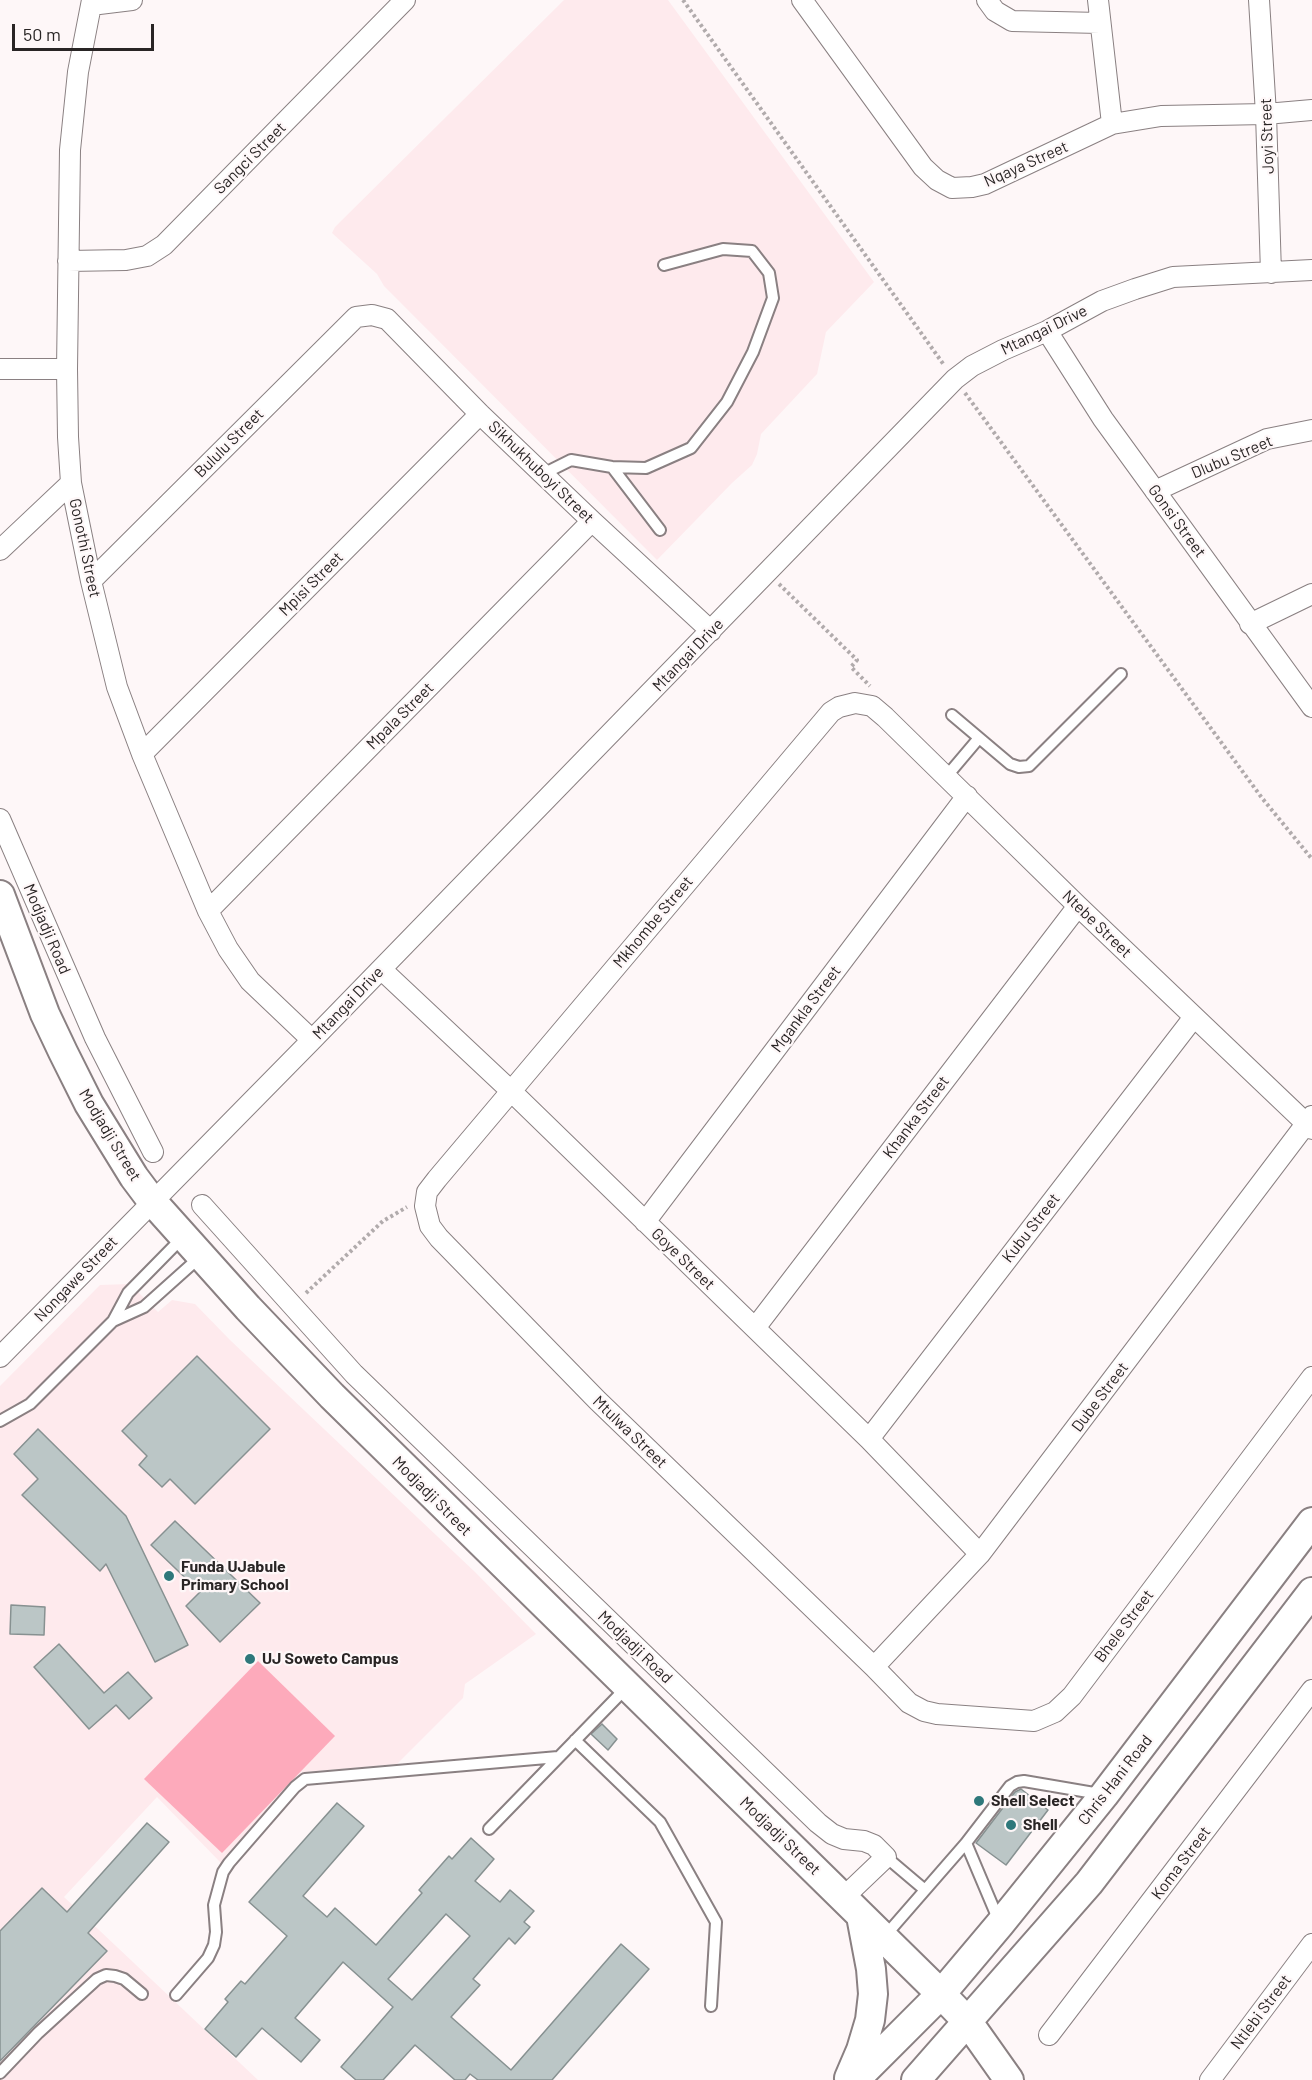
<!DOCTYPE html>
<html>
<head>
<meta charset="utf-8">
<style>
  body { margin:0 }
  #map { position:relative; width:1312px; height:2080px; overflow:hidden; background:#fef7f8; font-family:Barlow,sans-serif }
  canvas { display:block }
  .scale { position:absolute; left:12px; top:24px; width:142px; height:27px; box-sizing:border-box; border:3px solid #292525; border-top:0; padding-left:8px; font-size:18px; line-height:21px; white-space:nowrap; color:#292525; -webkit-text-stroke:4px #fef7f8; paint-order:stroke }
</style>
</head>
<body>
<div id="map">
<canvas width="1312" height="2080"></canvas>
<div class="scale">50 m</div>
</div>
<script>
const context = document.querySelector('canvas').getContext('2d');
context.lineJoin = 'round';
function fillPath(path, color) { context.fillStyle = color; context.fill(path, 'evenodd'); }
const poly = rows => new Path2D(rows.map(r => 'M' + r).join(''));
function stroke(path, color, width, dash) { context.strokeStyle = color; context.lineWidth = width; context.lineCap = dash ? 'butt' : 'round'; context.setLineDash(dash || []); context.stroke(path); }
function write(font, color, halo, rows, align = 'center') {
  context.font = font + ' Barlow,sans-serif'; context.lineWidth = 4.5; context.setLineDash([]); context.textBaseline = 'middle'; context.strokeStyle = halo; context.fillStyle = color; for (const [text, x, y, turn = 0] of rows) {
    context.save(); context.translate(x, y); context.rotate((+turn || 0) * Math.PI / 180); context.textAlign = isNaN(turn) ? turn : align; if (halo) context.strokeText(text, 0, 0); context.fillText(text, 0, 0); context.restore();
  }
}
fillPath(poly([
  [564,0,668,0,874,282,826,332,817,374,761,434,757,454,752,465,732,483,657,560,384,286,377,274,332,233,335,227],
  [130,1284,158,1312,172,1300,195,1304,230,1340,475,1572,536,1634,465,1684,463,1698,397,1764,306,1772,221,1863,157,1797,64,1897,258,2080,0,2080,0,1386,100,1285]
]), '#feeaed');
fillPath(poly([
  [258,1661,335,1736,222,1853,144,1779]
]), '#fdaabb');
const building = poly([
  [197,1356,270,1429,195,1504,170,1479,162,1487,139,1465,147,1456,122,1431,197,1356],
  [38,1429,126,1516,188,1645,155,1662,106,1564,100,1571,22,1495,38,1479,14,1454,38,1429],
  [175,1521,260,1603,220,1642,186,1606,200,1592,151,1545,175,1521],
  [11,1605,45,1607,44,1635,10,1634,11,1605],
  [59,1644,104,1693,128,1672,152,1698,129,1719,116,1705,89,1729,34,1667,59,1644],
  [602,1724,617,1739,608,1750,591,1734,602,1724],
  [1021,1789,1048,1810,1006,1865,976,1843,1015,1792,1021,1789],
  [337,1803,364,1826,303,1896,327,1917,335,1908,376,1945,422,1893,419,1890,449,1856,452,1859,471,1838,494,1859,475,1881,500,1902,510,1890,534,1911,524,1922,530,1927,515,1944,509,1938,473,1979,480,1985,451,2017,511,2070,621,1944,649,1969,552,2080,478,2080,470,2074,465,2080,455,2080,415,2045,383,2080,356,2080,341,2067,393,2007,343,1962,295,2018,320,2040,301,2062,262,2028,236,2057,205,2029,228,2002,225,1999,241,1981,245,1984,287,1936,249,1902,337,1803],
  [446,1914,470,1936,412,2000,388,1979,446,1914],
  [147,1823,169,1842,88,1933,107,1951,0,2061,0,1931,42,1888,67,1912,147,1823]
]);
fillPath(building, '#bbc6c6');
stroke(building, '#879191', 1.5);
const lane = poly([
  [612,467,660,530],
  [543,474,571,460,612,467,646,468,691,448,727,402,753,352,773,298,769,273,752,251,723,249,664,265],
  [952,715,1010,764,1019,767,1029,766,1121,674],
  [946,777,979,738],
  [113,1321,144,1307,201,1256],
  [0,1421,30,1404,113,1321,128,1293,183,1237],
  [575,1740,660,1822,716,1922,711,2006],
  [489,1829,627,1687],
  [886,1857,925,1890],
  [999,1921,966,1843,1010,1786,1017,1782,1024,1781,1100,1794],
  [885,1936,966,1843],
  [176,1995,208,1958,214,1945,216,1932,214,1905,223,1872,229,1863,295,1787,305,1779,558,1757],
  [0,2073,38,2033,97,1979,106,1975,115,1976,124,1979,142,1994]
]);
const street = poly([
  [92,0,78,72,70,150,67,369,68,437,71,483,91,581,117,687,142,754,208,911,228,949,250,981,312,1040],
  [802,0,923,167,937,180,952,188,972,187,985,184,1112,124,1161,116,1266,114,1312,110],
  [987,0,995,11,1012,21,1100,23],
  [1098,0,1112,124],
  [1259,0,1266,114,1271,273],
  [91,5,132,0],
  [68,261,126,260,147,256,164,245,405,0],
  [1047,331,1103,419,1312,707],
  [0,369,67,369],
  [1155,491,1267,439,1312,430],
  [0,550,71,483],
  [91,581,356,317,372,315,387,319,480,414,592,521,711,631],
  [1250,624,1312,594],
  [142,754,480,414],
  [0,819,95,1038,153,1152],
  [208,911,592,521],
  [381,969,511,1091,869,1439,980,1554],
  [1312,1129,1078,906,885,717,872,706,855,703,839,707,831,712,437,1179,427,1192,425,1206,430,1226,439,1238,597,1400,874,1667,909,1703,924,1711,937,1714,1034,1721,1055,1712,1072,1696,1312,1377],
  [202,1205,354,1374,818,1823,832,1834,844,1839,864,1841,874,1845,886,1857,843,1898],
  [645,1222,967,796],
  [755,1328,1078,906],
  [0,1357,312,1040,955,379,972,366,1003,350,1047,331,1102,301,1135,289,1173,277,1312,270],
  [869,1439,1194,1017],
  [874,1667,980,1554,1312,1116],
  [1049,2035,1312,1690],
  [1210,2080,1312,1944]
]);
const secondary = poly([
  [0,895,45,1014,63,1052,89,1104,134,1177,152,1201,248,1308,332,1396,941,1994,968,2022,1009,2080],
  [849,2078,861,2050,870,2020,873,1994,871,1969,861,1916],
  [855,2080,941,1994,1000,1924,1104,1795,1312,1522],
  [916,2080,1089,1883,1312,1592]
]);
stroke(lane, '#8a8082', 14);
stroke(street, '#8a8082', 22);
stroke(secondary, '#8a8082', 32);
stroke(poly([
  [683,0,944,365],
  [965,393,1262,798,1312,859],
  [779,584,857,660,851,667,870,686],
  [306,1293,383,1221,407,1207]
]), '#b1abac', 4, [3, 3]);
stroke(lane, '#fff', 10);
stroke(street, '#fff', 20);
stroke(secondary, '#fff', 28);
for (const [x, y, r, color] of [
  [169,1576,6,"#2e787b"],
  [250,1659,6,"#2e787b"],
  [979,1801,6,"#2e787b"],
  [1011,1825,6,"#2e787b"]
]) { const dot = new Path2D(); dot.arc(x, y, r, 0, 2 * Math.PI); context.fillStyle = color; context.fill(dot); stroke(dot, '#fef7f8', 2); }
write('16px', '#292525', '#fef7f8', [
  ["Joyi Street",1267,136,-92],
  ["Sangci Street",250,158,-45],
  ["Nqaya Street",1026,164,-24],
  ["Mtangai Drive",1044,330,-26],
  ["Bululu Street",229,443,-45],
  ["Dlubu Street",1232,457,-23],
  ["Sikhukhuboyi Street",541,472,44],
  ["Gonsi Street",1177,521,54],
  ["Gonothi Street",85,548,78],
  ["Mpisi Street",311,584,-45],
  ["Mtangai Drive",688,655,-46],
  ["Mpala Street",400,716,-45],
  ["Mkhombe Street",653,922,-50],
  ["Ntebe Street",1097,924,44],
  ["Modjadji Road",47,929,67],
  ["Mtangai Drive",348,1003,-46],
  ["Mgankla Street",806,1009,-53],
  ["Khanka Street",916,1117,-53],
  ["Modjadji Street",110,1135,59],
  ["Kubu Street",1031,1228,-52],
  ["Goye Street",683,1259,44],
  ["Nongawe Street",76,1279,-46],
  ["Dube Street",1100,1397,-53],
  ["Mtulwa Street",630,1432,44],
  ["Modjadji Street",432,1496,45],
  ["Bhele Street",1124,1626,-53],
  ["Modjadji Road",635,1647,44],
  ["Chris Hani Road",1115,1780,-52],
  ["Modjadji Street",780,1836,44],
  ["Koma Street",1181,1863,-53],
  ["Ntlebi Street",1261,2012,-53]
]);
write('bold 16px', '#292525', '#fef7f8', [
  ["Funda UJabule",181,1567],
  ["Primary School",181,1585],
  ["UJ Soweto Campus",262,1659],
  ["Shell Select",991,1801],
  ["Shell",1023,1825]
], 'left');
</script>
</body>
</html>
